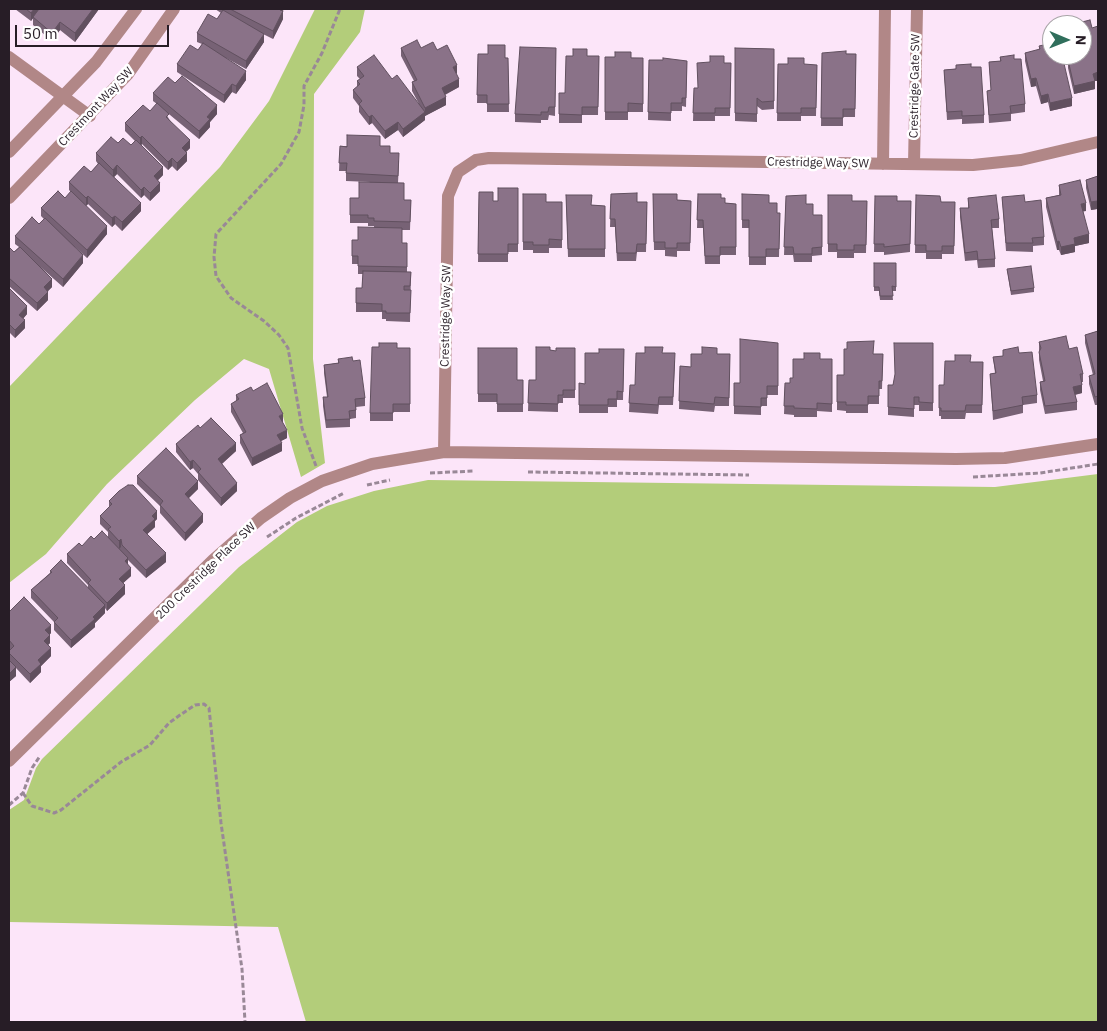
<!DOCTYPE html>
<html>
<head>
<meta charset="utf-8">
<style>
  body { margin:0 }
  #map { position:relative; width:1107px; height:1031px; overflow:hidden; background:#fce5f9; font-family:"IBM Plex Sans",sans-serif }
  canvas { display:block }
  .frame { position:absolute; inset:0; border:10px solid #271d26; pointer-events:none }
  .north { position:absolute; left:1042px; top:15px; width:50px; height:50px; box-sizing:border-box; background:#fff; border:1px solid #a9a5a8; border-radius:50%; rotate:91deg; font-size:14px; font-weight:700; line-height:20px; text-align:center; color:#271d26 }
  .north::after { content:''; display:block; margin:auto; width:18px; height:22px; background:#306f5c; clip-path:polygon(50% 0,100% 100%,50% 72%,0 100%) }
  .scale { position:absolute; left:15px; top:25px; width:154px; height:22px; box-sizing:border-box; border:2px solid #271d26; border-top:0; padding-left:6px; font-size:15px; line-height:18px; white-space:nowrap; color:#271d26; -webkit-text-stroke:4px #fff; paint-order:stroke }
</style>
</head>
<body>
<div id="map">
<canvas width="1107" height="1031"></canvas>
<div class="frame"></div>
<div class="north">N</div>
<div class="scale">50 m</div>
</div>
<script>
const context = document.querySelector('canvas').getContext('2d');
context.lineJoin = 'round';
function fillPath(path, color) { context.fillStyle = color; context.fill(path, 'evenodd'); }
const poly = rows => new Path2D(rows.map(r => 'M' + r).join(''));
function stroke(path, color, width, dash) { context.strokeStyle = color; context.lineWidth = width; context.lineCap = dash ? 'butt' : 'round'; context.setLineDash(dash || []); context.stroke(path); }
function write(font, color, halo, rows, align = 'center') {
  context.font = font + ' "IBM Plex Sans",sans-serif'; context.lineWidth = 5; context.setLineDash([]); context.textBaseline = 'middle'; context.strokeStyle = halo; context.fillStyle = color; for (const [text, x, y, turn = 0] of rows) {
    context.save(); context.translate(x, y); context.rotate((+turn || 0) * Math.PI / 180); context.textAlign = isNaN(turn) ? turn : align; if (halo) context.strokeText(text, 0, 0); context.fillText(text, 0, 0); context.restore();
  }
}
fillPath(poly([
  [315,9,365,9,360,32,314,94,313,359,325,463,301,477,269,369,244,359,195,400,107,484,46,554,9,583,9,387,220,167,269,101],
  [1098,474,1098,1022,306,1022,278,927,9,922,9,810,24,800,36,768,42,759,239,567,297,522,327,506,374,491,428,480,995,487]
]), '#b3cd7a');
stroke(poly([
  [316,466,302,428,288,348,279,335,264,321,231,298,216,276,214,257,216,234,281,164,299,132,304,105,304,86,322,53,340,9],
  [528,472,749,475],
  [430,473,474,471],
  [973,477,1040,473,1098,464],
  [367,485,390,480],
  [267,537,296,518,344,493],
  [23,793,32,806,54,813,61,810,121,762,150,745,169,723,180,715,195,705,204,704,209,708,221,823,242,969,245,1022],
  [9,805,23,793,32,768,40,756]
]), '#998897', 3, [5, 2.5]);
stroke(poly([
  [9,57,90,116],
  [1098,142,1021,160,973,165,489,158,476,160,458,172,448,196,444,452,956,459,1005,458,1098,444],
  [9,152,96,62,136,9],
  [883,164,885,9],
  [914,164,917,9],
  [9,198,128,74,174,9],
  [9,761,213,560,261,518,290,498,322,481,372,464,444,452]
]), '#b18787', 12);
fillPath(poly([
  [15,9,99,9,75,42,60,30,52,41,33,25,33,18,31,21],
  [215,9,284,9,283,11,283,19,273,39,261,33,264,42,246,69,226,58,246,80,236,94,232,92,224,103,177,72,177,64,198,50,202,44,197,42,197,33,217,19,221,13],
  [1092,28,1098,28,1098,81,1095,81,1095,89,1074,94,1068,68,1068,60,1070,60,1069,55,1082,55],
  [1039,46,1072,106,1050,111,1048,102,1041,104,1036,86,1031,87,1025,61,1025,53,1039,50],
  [401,48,421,48,437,50,457,73,456,74,459,87,445,95,446,105,425,116,425,120,403,137,398,130,385,139,372,123,369,125,359,112,359,106,353,98,353,90,357,87,357,81,360,79,357,76,357,67,419,104,412,91,412,82,414,81,401,56],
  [556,48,555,116,549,115,548,120,541,120,541,123,515,122,515,114],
  [735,48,774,49,774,109,762,110,757,106,757,122,735,121],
  [822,53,856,54,855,117,843,117,843,126,821,126],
  [478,54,508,58,509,112,487,112,487,103,477,103],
  [587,56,599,56,598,115,582,115,582,123,559,123,559,93,565,93],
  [605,57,643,58,643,112,628,112,628,120,605,120],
  [1000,57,1014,59,1025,104,1025,112,1011,114,1011,121,989,123,987,91,991,90,989,62,1000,61],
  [649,60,687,61,686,107,682,106,682,111,671,111,671,121,648,120],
  [724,63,731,63,730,116,715,116,715,121,693,121,694,88,698,88],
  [778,64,817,65,816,116,801,116,801,121,777,121],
  [971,67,984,115,984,123,962,124,962,119,947,120,944,70],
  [175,83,217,114,210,122,210,127,199,139,164,110,169,119,190,148,186,152,187,161,177,171,172,166,168,170,142,144,141,145,163,175,158,180,160,191,150,201,144,195,141,198,117,174,114,177,141,211,122,231,115,224,112,227,88,204,86,206,107,234,87,258,75,247,83,263,63,287,38,265,52,287,48,291,48,300,37,311,9,286,9,247,14,252,19,247,15,244,15,236,39,224,44,219,41,216,41,208,65,198,71,192,69,190,69,182,91,172,98,164,96,161,96,153,118,143,131,145,135,141,125,131,125,123,150,111,157,104,153,101,153,93],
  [340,146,380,146,390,153,399,161,398,183,404,200,411,200,410,230,402,230,402,243,407,243,407,272,411,272,410,322,386,321,386,319,382,319,382,312,356,312,356,288,362,288,363,274,358,274,358,264,352,264,352,240,358,240,374,228,374,226,368,226,368,223,350,223,350,198,359,198,370,182,346,181,346,171,339,171],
  [1098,176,1098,216,1097,209,1091,210,1086,188,1086,180],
  [1059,185,1086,211,1083,211,1089,243,1075,246,1075,252,1061,255,1059,250,1057,250,1046,207,1046,198,1059,195],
  [518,188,518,252,508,252,508,262,478,262,479,192,493,201,498,201],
  [523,194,546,202,562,202,562,248,549,248,549,253,533,253,533,250,523,250],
  [611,194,637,202,647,202,646,252,637,252,636,261,617,261,615,227,610,227],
  [653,194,677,200,691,201,690,251,677,251,677,257,665,256,665,250,654,250],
  [698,194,725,203,736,204,736,255,720,255,720,264,705,264,703,228,697,228],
  [742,194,769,203,777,213,780,213,779,257,766,257,766,265,749,265,749,228,742,228],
  [566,195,592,205,605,206,605,257,568,257],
  [828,195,852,201,867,201,866,253,854,253,854,258,837,258,837,252,828,252],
  [916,195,941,202,955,202,954,254,942,254,942,259,926,259,926,253,915,253],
  [786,196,806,204,813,215,822,215,822,255,812,256,812,262,794,262,793,255,784,255],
  [875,196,897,201,911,201,910,252,884,255,884,252,874,252],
  [1002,197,1025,202,1044,237,1044,245,1033,246,1033,252,1006,251],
  [968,198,999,219,999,228,992,228,995,259,995,267,978,268,977,260,965,261,960,217,960,208,968,208],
  [874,263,896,263,896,291,892,291,893,300,880,300,879,291,874,291],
  [1007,269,1034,288,1034,292,1011,295],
  [9,288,27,314,23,319,25,328,15,338,10,333,9,334],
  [1098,331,1098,405,1095,405,1089,384,1089,376,1093,375,1085,343,1085,335],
  [1039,342,1069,349,1083,374,1083,382,1082,382,1082,393,1075,395,1077,402,1077,410,1045,414,1040,390,1040,382,1043,381,1039,360],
  [778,343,778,395,767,395,767,406,761,406,761,415,734,414,734,383,740,383],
  [933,343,933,411,919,411,919,405,914,405,914,417,888,415,888,385,893,385,895,375],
  [397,348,410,348,410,412,393,412,393,421,370,421,370,413],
  [478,348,517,380,523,380,523,412,497,412,497,402,478,402],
  [575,348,575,398,563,398,563,403,558,403,558,412,528,411,529,380,536,380,550,350,556,351],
  [624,349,623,400,617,400,617,407,608,407,608,413,579,413,579,383,585,384,599,353],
  [847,349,873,354,883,354,882,389,879,389,879,404,868,404,868,413,846,413,846,411,837,410,837,375,844,375],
  [1003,350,1019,353,1037,395,1037,403,1023,405,1023,413,993,420,990,374,995,373,993,357,1003,356],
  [662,353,675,361,673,405,659,405,658,414,629,412,630,385,635,385],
  [717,354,730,354,729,406,715,406,714,412,679,409,680,366,691,367],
  [338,359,353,361,365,398,365,406,356,407,356,418,350,419,350,427,326,428,323,406,323,397,327,397,324,373,324,365,338,363],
  [820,359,832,359,832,412,817,411,817,417,794,417,794,415,784,414,785,383,790,383,793,378],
  [970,362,983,362,982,413,966,413,965,419,941,419,941,416,939,416,939,385,944,385],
  [253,391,283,422,282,422,287,438,281,441,282,451,252,466,240,443,240,435,243,433,231,412,231,404,236,401,236,395],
  [200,428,236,451,222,464,237,491,221,506,198,480,198,474,193,468,190,470,176,452,176,444],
  [137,476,198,489,188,498,203,522,185,541,160,513,160,506,137,484],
  [109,501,157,519,155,521,155,527,147,534,166,562,146,578,128,560,128,565,131,576,123,583,125,594,107,611,105,608,105,613,95,623,95,627,71,648,54,630,54,622,31,598,31,590,50,573,50,571,88,588,88,585,67,563,67,554,94,539,108,537,108,532,100,524,100,516,109,507],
  [9,612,51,633,49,635,50,643,48,645,51,656,41,666,41,672,30,683,16,668,16,676,9,682,9,651,10,649,9,648]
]), '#776275');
fillPath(poly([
  [34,9,40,9,31,21,31,13],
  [93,9,99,9,75,42,75,33],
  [283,11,283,19,273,39,273,31],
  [60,22,60,30,52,41,52,33],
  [264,34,264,42,246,69,246,61],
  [457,65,457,73,453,75,453,67],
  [246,71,246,80,236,94,236,86],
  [1098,72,1098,81,1095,81,1095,89,1074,94,1074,86,1093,74],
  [1036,78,1036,86,1031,87,1031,79],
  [459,79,459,87,442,96,442,88],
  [232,84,232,92,224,103,224,95],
  [1048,94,1048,102,1041,104,1041,96],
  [446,97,446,105,425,116,425,120,403,137,403,129,425,112,425,108],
  [1072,98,1072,106,1050,111,1050,103],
  [217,105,217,114,210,122,210,127,199,139,199,131,207,117],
  [372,115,372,123,369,125,369,117],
  [398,122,398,130,385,139,385,131],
  [142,136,142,144,140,147,140,138],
  [190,140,190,148,182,156,182,148],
  [187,153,187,161,177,171,177,163],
  [172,158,172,166,168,170,168,162],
  [117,165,117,174,113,178,113,170],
  [163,167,163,175,154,184,154,176],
  [160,183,160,191,150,201,150,193],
  [144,187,144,195,141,198,141,190],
  [88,196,88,204,86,206,86,198],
  [1097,201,1097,209,1091,210,1091,202],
  [141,203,141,211,122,231,122,222],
  [1086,203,1086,211,1081,212,1081,204],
  [115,216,115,224,112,227,112,218],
  [107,226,107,234,87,258,87,250],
  [1089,234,1089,243,1075,246,1075,252,1061,255,1061,247,1074,238],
  [1059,241,1059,250,1057,250,1057,242],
  [83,255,83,263,63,287,63,279],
  [52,279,52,287,44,295,44,287],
  [48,292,48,300,37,311,37,303],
  [27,306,27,314,19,323,19,315],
  [25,320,25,328,15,338,15,330],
  [1082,385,1082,393,1073,395,1073,387],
  [283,414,283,422,279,424,279,416],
  [287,430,287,438,277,443,277,435],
  [236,443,236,451,218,467,218,459],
  [282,443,282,451,252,466,252,458],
  [193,460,193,468,190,470,190,462],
  [198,481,198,489,185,502,185,494],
  [237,483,237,491,221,506,221,498],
  [157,511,157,519,155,521,155,527,143,538,143,530,152,516],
  [203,514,203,522,185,541,185,533],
  [121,539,121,547,119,549,119,541],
  [166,553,166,562,146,578,146,570],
  [128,558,128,566,125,561],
  [131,568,131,576,119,587,119,579],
  [125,585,125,594,107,611,107,603],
  [105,605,105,613,95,623,95,627,71,648,71,640],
  [51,625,51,633,45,639,45,630],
  [50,635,50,643,44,649,44,641],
  [51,648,51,656,41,666,41,672,30,683,30,674,38,660],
  [16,667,16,676,9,682,9,674]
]), '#61505f');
const building = poly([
  [26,9,34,9,31,13,26,9],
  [39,9,93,9,75,33,60,22,52,33,33,17,39,9],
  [230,9,280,9,280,10,283,11,273,31,230,9],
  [223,10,264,34,246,61,197,33,208,14,217,19,223,10],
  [1090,20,1092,28,1098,26,1098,72,1093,74,1095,81,1074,86,1068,60,1072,59,1071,55,1082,55,1082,25,1074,24,1090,20],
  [417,40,421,48,433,42,437,50,447,45,457,65,453,67,459,79,442,88,446,97,425,108,412,82,417,80,401,48,417,40],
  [203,43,246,71,236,86,232,84,224,95,177,64,190,45,198,50,203,43],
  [1052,43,1052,55,1062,55,1072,98,1050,103,1048,94,1041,96,1036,78,1031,79,1025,53,1040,49,1039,46,1052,43],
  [488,45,505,45,505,58,508,58,509,104,487,104,487,95,477,95,478,54,488,54,488,45],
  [520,47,556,48,555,107,549,107,548,112,541,112,541,115,515,114,520,47],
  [735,48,774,49,774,101,762,102,757,98,757,114,735,113,735,48],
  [573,49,587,49,587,56,599,56,598,107,582,107,582,115,559,114,559,93,565,93,566,56,573,56,573,49],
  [846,51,846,54,856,54,855,109,843,109,843,118,821,118,822,53,846,51],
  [615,52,631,52,631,58,643,58,643,104,628,103,628,112,605,112,605,57,615,57,615,52],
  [374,55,392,79,397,75,425,112,403,129,398,122,385,131,372,115,369,117,359,104,362,101,353,90,360,84,357,81,364,76,357,67,374,55],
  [1014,55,1014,59,1021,59,1025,104,1010,106,1011,113,989,115,987,91,991,90,989,62,1001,61,1000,57,1014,55],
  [710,56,724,56,724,63,731,63,730,108,715,108,715,113,693,113,694,88,698,88,697,63,710,62,710,56],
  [663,58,687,61,686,98,682,98,682,103,671,103,671,113,648,112,649,60,663,60,663,58],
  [788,58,804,58,804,64,817,65,816,108,801,108,801,113,777,113,778,64,788,64,788,58],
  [971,64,971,67,981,67,984,115,962,116,962,111,947,112,944,70,956,69,956,65,971,64],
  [182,76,217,105,207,117,210,119,199,131,153,93,168,77,175,83,182,76],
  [157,103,169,114,166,117,190,140,182,148,187,153,177,163,172,158,168,162,142,136,140,138,125,123,143,105,150,111,157,103],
  [347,135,380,136,380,146,390,146,390,153,399,153,398,176,346,173,347,163,339,163,340,146,347,147,347,135],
  [111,137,118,143,123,138,131,145,136,140,163,167,154,176,160,183,150,193,144,187,141,190,117,165,113,170,96,153,111,137],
  [99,163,141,203,122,222,115,216,112,218,88,196,86,198,69,182,84,166,91,172,99,163],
  [1098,176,1098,208,1097,201,1091,202,1086,180,1098,176],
  [1080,180,1086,203,1081,204,1089,234,1074,238,1075,244,1061,247,1059,241,1057,242,1046,198,1061,195,1059,185,1080,180],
  [359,182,404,183,404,200,411,200,410,222,374,221,374,218,368,218,368,215,350,215,350,198,359,198,359,182],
  [498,188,518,188,518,244,508,244,508,254,478,254,479,192,493,192,493,201,498,201,498,188],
  [58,191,65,198,71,191,107,226,87,250,41,208,58,191],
  [637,193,637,202,647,202,646,244,637,244,636,253,617,253,615,219,610,219,611,194,637,193],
  [523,194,546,194,546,202,562,202,562,240,549,239,549,245,533,245,533,242,523,242,523,194],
  [653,194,677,194,677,200,691,201,690,243,677,243,677,248,665,248,665,242,654,242,653,194],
  [698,194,721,194,721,198,725,198,725,203,736,204,736,247,720,247,720,256,705,256,703,220,697,220,698,194],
  [742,194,769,195,769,203,777,203,777,213,780,213,779,249,766,249,766,257,749,257,749,220,742,220,742,194],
  [566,195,592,195,591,205,605,206,605,249,568,249,566,195],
  [806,195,806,204,813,204,813,215,822,215,822,247,812,248,812,254,794,254,793,247,784,247,786,196,806,195],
  [828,195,852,195,852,201,867,201,866,245,854,245,854,250,837,250,837,244,828,244,828,195],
  [916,195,940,196,941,202,955,202,954,246,942,246,942,251,926,251,926,245,915,245,916,195],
  [996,195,999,219,991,220,995,259,978,260,977,251,965,253,960,208,969,208,968,198,996,195],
  [1024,195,1025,202,1041,200,1044,237,1032,238,1033,243,1006,243,1002,197,1024,195],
  [875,196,897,196,897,201,911,201,910,244,884,247,884,244,874,244,875,196],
  [32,217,39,224,45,218,83,255,63,279,15,236,32,217],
  [358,227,402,228,402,243,407,243,407,267,358,266,358,256,352,256,352,240,358,240,358,227],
  [9,247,14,252,20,247,52,279,44,287,48,292,37,303,9,278,9,247],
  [874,263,896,263,896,287,892,286,893,296,880,296,879,287,874,287,874,263],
  [1031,266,1034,288,1011,291,1007,269,1031,266],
  [363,271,411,272,410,286,404,286,404,290,411,290,410,313,386,313,386,311,382,311,382,304,356,303,356,288,362,288,363,271],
  [9,288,27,306,19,315,25,320,15,330,10,325,9,325,9,288],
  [1098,331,1098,396,1095,397,1089,376,1095,374,1085,335,1098,331],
  [1066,336,1069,349,1077,347,1083,374,1080,374,1082,385,1073,387,1077,402,1045,406,1040,382,1045,381,1039,352,1041,348,1039,342,1066,336],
  [740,339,778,343,778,386,767,386,767,398,761,398,761,407,734,406,734,383,740,383,740,339],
  [874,341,873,354,883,354,882,381,879,381,879,396,868,396,868,405,846,405,846,402,837,402,837,375,844,375,844,349,847,349,847,342,874,341],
  [379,343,397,343,397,348,410,348,410,404,393,404,393,413,370,413,372,347,379,347,379,343],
  [894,343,933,343,933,403,919,402,919,397,914,397,914,409,888,407,888,385,893,385,895,374,894,343],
  [536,347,550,347,550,350,556,351,556,348,575,348,575,390,563,390,563,395,558,395,558,404,528,403,529,380,536,380,536,347],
  [645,347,663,347,662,353,675,353,673,397,659,397,658,405,629,403,630,385,635,385,636,353,645,353,645,347],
  [702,347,717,348,717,354,730,354,729,398,715,397,714,404,679,401,680,366,691,367,691,354,702,354,702,347],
  [1018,347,1019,353,1032,352,1037,395,1022,397,1023,405,993,411,990,374,996,373,993,357,1003,356,1003,350,1018,347],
  [478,348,517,348,517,380,523,380,523,404,497,404,497,394,478,394,478,348],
  [599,349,624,349,623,392,617,391,617,399,608,399,608,405,579,405,579,383,585,384,585,353,599,353,599,349],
  [804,353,820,353,820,359,832,359,832,404,817,403,817,409,794,408,794,406,784,406,785,383,790,383,790,378,793,378,793,359,804,359,804,353],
  [955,355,971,355,970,362,983,362,982,405,966,405,965,411,941,411,941,408,939,408,939,385,944,385,945,361,955,361,955,355],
  [352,357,353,361,360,360,365,398,355,399,356,410,349,411,350,419,326,420,323,397,328,397,324,365,339,363,338,359,352,357],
  [267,383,283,414,279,416,287,430,277,435,282,443,252,458,240,435,246,432,231,404,239,399,236,395,251,387,253,391,267,383],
  [211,418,236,443,218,459,237,483,221,498,198,472,201,469,193,460,190,462,176,444,198,425,200,428,211,418],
  [166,448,198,481,185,494,203,514,185,533,160,505,163,501,137,476,166,448],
  [128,485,133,485,157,511,152,516,155,519,143,530,166,553,146,570,122,545,121,539,119,541,108,529,111,527,100,516,112,504,109,501,119,491,128,485],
  [102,531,128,558,125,561,131,568,119,579,125,585,107,603,88,583,91,580,67,554,79,543,82,546,91,536,94,539,102,531],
  [61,560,105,605,93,617,95,619,71,640,54,622,58,618,31,590,52,572,50,571,61,560],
  [24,597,51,625,45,630,50,635,44,641,51,648,38,660,41,664,30,674,9,653,9,651,14,646,9,640,9,612,24,597],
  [9,660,16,667,9,674,9,660]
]);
fillPath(building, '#8a7288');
stroke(building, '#61505f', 1);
write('12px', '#271d26', '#fff', [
  ["Crestridge Gate SW",915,86,-89],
  ["Crestmont Way SW",96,107,-47],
  ["Crestridge Way SW",818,163,1],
  ["Crestridge Way SW",446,316,-89],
  ["200 Crestridge Place SW",206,571,-44]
]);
</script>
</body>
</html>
